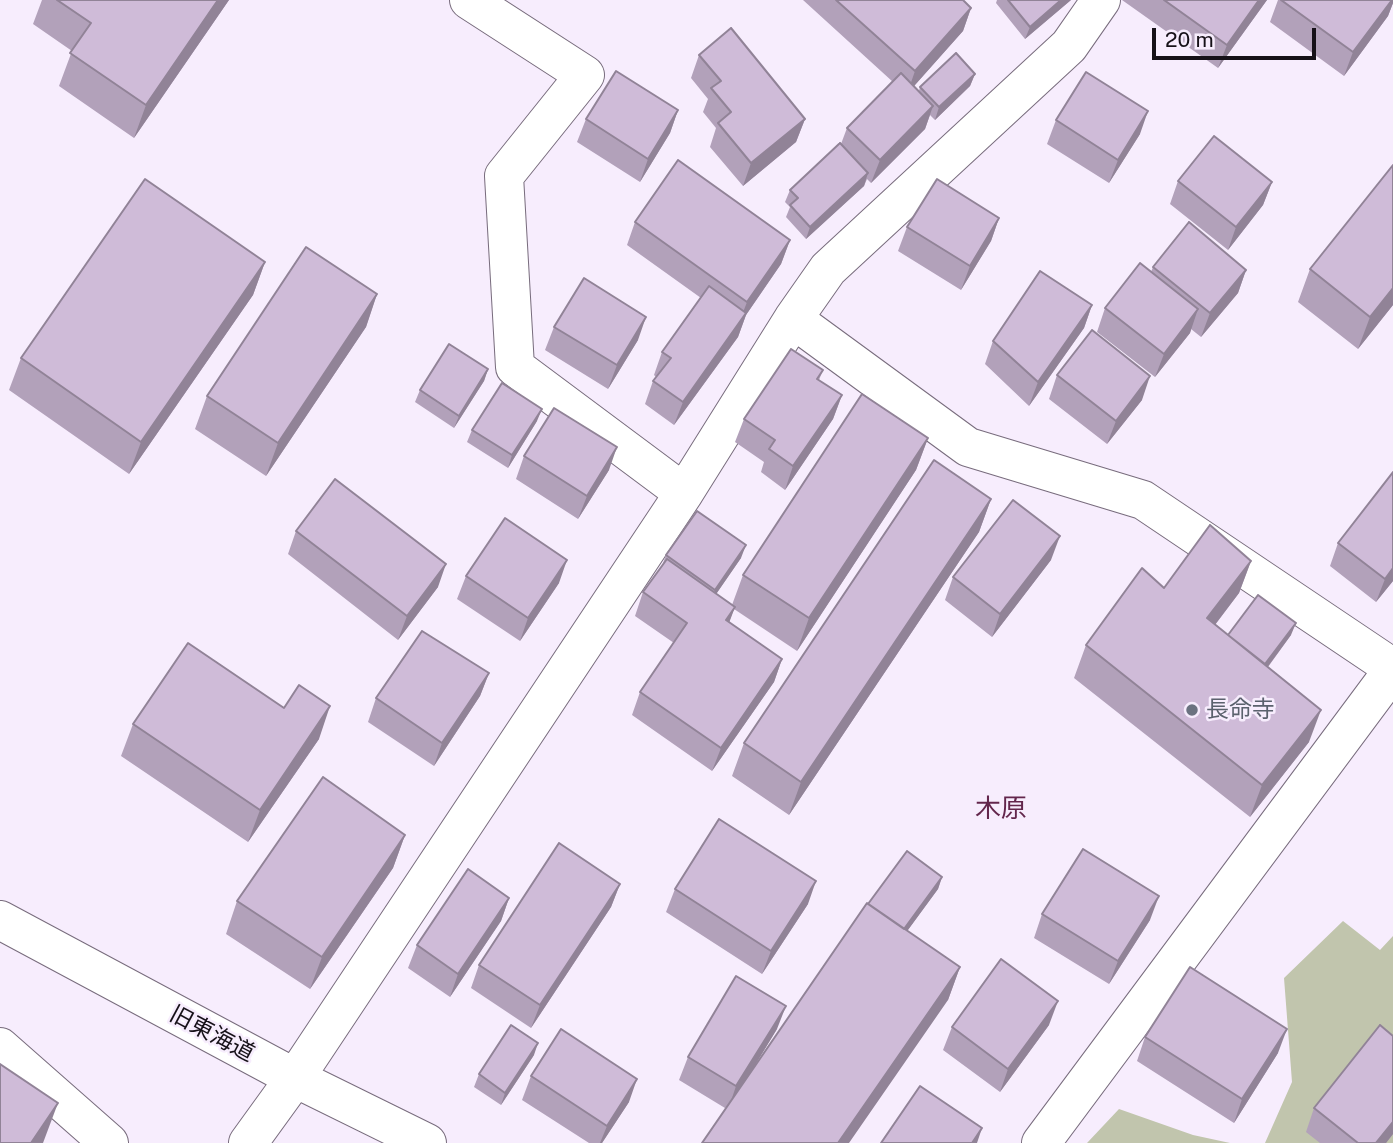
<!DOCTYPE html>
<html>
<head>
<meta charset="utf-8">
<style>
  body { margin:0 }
  #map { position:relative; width:1393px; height:1143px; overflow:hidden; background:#f7edfd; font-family:"Public Sans",sans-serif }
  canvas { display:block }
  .scale { position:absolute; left:1152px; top:28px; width:164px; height:32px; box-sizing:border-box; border:4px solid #161118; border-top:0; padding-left:9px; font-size:21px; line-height:24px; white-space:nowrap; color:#161118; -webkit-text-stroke:5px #f7edfd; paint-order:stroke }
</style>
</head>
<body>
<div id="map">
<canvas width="1393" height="1143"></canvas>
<div class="scale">20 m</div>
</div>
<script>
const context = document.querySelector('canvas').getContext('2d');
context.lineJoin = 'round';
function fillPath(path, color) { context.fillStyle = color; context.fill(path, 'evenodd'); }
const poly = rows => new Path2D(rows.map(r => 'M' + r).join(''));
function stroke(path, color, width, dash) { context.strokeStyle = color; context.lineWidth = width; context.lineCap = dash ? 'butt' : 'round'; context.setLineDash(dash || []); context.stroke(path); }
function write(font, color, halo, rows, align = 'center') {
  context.font = font + ' "Public Sans","Noto Sans JP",sans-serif'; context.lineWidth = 5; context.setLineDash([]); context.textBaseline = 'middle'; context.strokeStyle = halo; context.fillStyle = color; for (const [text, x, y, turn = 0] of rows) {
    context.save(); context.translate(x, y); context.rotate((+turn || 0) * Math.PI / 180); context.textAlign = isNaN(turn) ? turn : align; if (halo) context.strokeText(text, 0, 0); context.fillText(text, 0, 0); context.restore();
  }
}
fillPath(poly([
  [1343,921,1380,950,1393,936,1393,1143,1265,1143,1292,1082,1284,978],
  [1119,1109,1193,1135,1230,1143,1087,1143]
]), '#c1c5ad');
const minor = poly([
  [469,0,585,75,504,176,515,367,684,493],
  [793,319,968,447,1143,500,1393,668],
  [0,920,295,1078,427,1143],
  [248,1143,295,1078,684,493,793,319,828,269,1069,46,1101,0],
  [1041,1143,1393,670]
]);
const secondary = poly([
  [0,1047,109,1143]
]);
stroke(minor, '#786c7d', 40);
stroke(secondary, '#786c7d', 40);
stroke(minor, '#fff', 38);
stroke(secondary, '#fff', 38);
fillPath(poly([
  [42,0,229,0,134,138,59,86,72,51,33,24],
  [803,0,963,0,971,8,963,31,914,86,919,91,920,87,975,74,970,86,935,120,930,115,925,129,871,183,867,179,864,186,806,239,786,217,790,207,785,202,790,190,841,144,847,128,893,82],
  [997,0,1071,0,1025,39,996,3],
  [1122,0,1267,0,1218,68],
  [1278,0,1393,0,1393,3,1388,16,1344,76,1270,22],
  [699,55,805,119,796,142,743,186,710,147,716,128,703,112,708,99,691,78],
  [678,110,670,133,640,182,577,142,586,119],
  [1056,120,1140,134,1109,183,1047,144],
  [1178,181,1272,182,1263,205,1228,250,1170,204],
  [999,218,991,241,961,290,898,251,907,227],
  [635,222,790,240,781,264,746,315,738,337,674,425,645,404,653,381,656,377,654,375,662,352,701,298,627,245],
  [265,262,253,295,129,474,9,390,21,358],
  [1153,267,1246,270,1238,293,1201,337,1191,329,1190,333,1155,377,1097,332,1105,308,1151,272],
  [1310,269,1393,305,1358,349,1298,302],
  [377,294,366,327,266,476,195,429,207,396],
  [1092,305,1084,328,1029,406,985,364,993,341],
  [554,327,638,340,608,389,545,350],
  [488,369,484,381,454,428,415,402,420,390],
  [823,370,819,380,842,395,833,419,785,490,761,472,764,462,735,442,744,419],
  [1057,375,1142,400,1107,444,1049,399],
  [537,421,508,468,467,442,472,430],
  [928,438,916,470,797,651,734,609,729,622,782,659,774,682,712,771,632,715,640,692,674,643,635,616,643,592,662,566,666,555,741,558,716,594,732,605,743,575],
  [524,456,609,470,578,519,516,479],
  [991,499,979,532,789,815,732,776,744,743],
  [296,531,438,587,398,640,288,554],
  [1338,543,1393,581,1376,602,1330,566],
  [1051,560,992,637,945,600,953,577],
  [1251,561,1239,593,1215,625,1228,635,1291,635,1268,667,1309,742,1250,817,1074,678,1086,645,1164,588],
  [466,576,559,583,520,641,457,599],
  [489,673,480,696,434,766,368,722,376,698],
  [133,724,319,739,248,842,121,756],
  [405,835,393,868,310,989,226,934,237,901],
  [942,877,938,889,907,931,960,967,948,1000,725,1108,679,1080,688,1057,777,1029,753,1068],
  [620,884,611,907,531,1028,471,988,479,965],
  [675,889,808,904,762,974,666,912],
  [509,898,501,921,450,997,408,968,417,945],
  [1042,914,1150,920,1109,984,1034,938],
  [1049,1025,1000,1092,943,1050,952,1027],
  [1145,1037,1278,1053,1234,1123,1137,1061],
  [534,1055,501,1105,474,1087,479,1074],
  [531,1076,629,1102,602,1143,589,1143,522,1100],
  [1314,1108,1393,1134,1386,1143,1320,1143,1306,1132]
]), '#b2a1ba');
fillPath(poly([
  [218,0,229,0,134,138,146,105],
  [1061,0,1071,0,1025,39,1030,27],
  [1259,0,1267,0,1218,68,1227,45],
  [1392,0,1393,0,1393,3,1388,16,1344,76,1353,52],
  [971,8,963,31,907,94,915,71],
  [975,74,970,86,935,120,939,107],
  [933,106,925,129,871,183,880,160],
  [678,110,670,133,640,182,648,159],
  [1148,111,1140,134,1109,183,1118,160],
  [805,119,796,142,743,186,751,163],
  [868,173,864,186,806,239,810,227],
  [1272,182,1263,205,1228,250,1236,227],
  [999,218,991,241,961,290,970,266],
  [790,240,781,264,746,315,738,337,674,425,683,402,739,323,747,302],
  [265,262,253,295,129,474,141,442],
  [1246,270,1238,293,1201,337,1210,313],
  [1393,288,1393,305,1358,349,1370,317],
  [377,294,366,327,266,476,278,443],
  [1092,305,1084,328,1029,406,1038,382],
  [1198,309,1190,333,1155,377,1164,354],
  [646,317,638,340,608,389,617,365],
  [488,369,484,381,454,428,459,416],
  [1150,376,1142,400,1107,444,1116,421],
  [842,395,833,419,785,490,793,466],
  [542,409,537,421,508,468,512,455],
  [928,438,916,470,797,651,809,618],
  [617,447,609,470,578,519,587,496],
  [991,499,979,532,789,815,801,782],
  [1060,536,1051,560,992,637,1000,614],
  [746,545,741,558,710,603,715,590],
  [567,560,559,583,520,641,528,618],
  [1251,561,1239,593,1195,651,1207,618],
  [446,564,438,587,398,640,407,616],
  [1393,568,1393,581,1376,602,1385,579],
  [735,607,726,631,726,620],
  [1296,623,1291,635,1258,680,1262,667],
  [782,659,774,682,712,771,721,748],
  [489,673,480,696,434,766,442,743],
  [330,706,319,739,248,842,260,810],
  [1321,710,1309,742,1250,817,1262,785],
  [405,835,393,868,310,989,322,957],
  [942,877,938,889,897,945,901,933],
  [816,881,808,904,762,974,771,951],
  [620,884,611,907,531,1028,540,1005],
  [1159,896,1150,920,1109,984,1118,961],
  [509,898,501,921,450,997,458,974],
  [960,967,948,1000,849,1143,838,1143],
  [1058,1001,1049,1025,1000,1092,1008,1069],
  [786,1006,777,1029,728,1110,736,1086],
  [1287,1029,1278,1053,1234,1123,1242,1099],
  [538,1043,534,1055,501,1105,505,1093],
  [637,1079,629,1102,602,1143,600,1143,607,1126],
  [58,1103,43,1143,31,1143],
  [1393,1122,1393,1134,1386,1143,1376,1143],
  [982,1128,977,1143,972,1143]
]), '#918397');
const building = poly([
  [57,0,218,0,146,105,70,53,91,23,57,0],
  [836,0,963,0,971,8,915,71,836,0],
  [1008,0,1061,0,1030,27,1008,0],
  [1164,0,1259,0,1227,45,1164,0],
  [1281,0,1392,0,1353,52,1281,0],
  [731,28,805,119,751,163,718,123,731,112,711,88,721,81,699,55,731,28],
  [956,53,975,74,939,107,920,87,956,53],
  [616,71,678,110,648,159,586,119,616,71],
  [1086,72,1148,111,1118,160,1056,120,1086,72],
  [901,73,933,106,880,160,847,128,901,73],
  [1214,136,1272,182,1236,227,1178,181,1214,136],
  [840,143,868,173,810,227,790,205,798,198,790,190,840,143],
  [678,160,790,240,747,302,635,222,678,160],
  [1393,165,1393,288,1370,317,1310,269,1393,165],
  [145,179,265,262,141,442,21,358,145,179],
  [937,179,999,218,970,266,907,227,937,179],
  [1189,222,1246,270,1210,313,1153,267,1189,222],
  [306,247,377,294,278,443,207,396,306,247],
  [1140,263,1198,309,1164,354,1105,308,1140,263],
  [1040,271,1092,305,1038,382,993,341,1040,271],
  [584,278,646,317,617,365,554,327,584,278],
  [709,286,746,313,683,402,653,381,671,358,662,352,709,286],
  [1092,330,1150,376,1116,421,1057,375,1092,330],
  [449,344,488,369,459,416,420,390,449,344],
  [791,349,823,370,817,379,842,395,793,466,769,449,775,440,744,419,791,349],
  [502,383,542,409,512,455,472,430,502,383],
  [862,394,928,438,809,618,743,575,862,394],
  [554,408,617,447,587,496,524,456,554,408],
  [934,460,991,499,801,782,744,743,934,460],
  [1393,472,1393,568,1385,579,1338,543,1393,472],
  [335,479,446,564,407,616,296,531,335,479],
  [1013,500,1060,536,1000,614,953,577,1013,500],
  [697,511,746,545,715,590,666,555,697,511],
  [505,518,567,560,528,618,466,576,505,518],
  [1210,525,1251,561,1207,618,1321,710,1262,785,1086,645,1142,568,1164,588,1210,525],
  [667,559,735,607,726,620,782,659,721,748,640,692,687,623,643,592,667,559],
  [1258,595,1296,623,1265,664,1228,635,1258,595],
  [422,631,489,673,442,743,376,698,422,631],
  [188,643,284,708,299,685,330,706,260,810,133,724,188,643],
  [323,777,405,835,322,957,237,901,323,777],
  [719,819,816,881,771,951,675,889,719,819],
  [559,843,620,884,540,1005,479,965,559,843],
  [1083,849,1159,896,1118,961,1042,914,1083,849],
  [907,851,942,877,904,929,868,904,907,851],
  [468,869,509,898,458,974,417,945,468,869],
  [867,903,960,967,838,1143,702,1143,867,903],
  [1001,959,1058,1001,1008,1069,952,1027,1001,959],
  [1190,967,1287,1029,1242,1099,1145,1037,1190,967],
  [736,976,786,1006,736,1086,688,1057,736,976],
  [511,1025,538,1043,505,1093,479,1074,511,1025],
  [1380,1025,1393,1036,1393,1122,1376,1143,1358,1143,1314,1108,1380,1025],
  [561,1029,637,1079,607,1126,531,1076,561,1029],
  [0,1064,58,1103,31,1143,0,1143,0,1064],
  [920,1086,982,1128,972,1143,881,1143,920,1086]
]);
fillPath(building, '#cfbbd8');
stroke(building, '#918397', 2);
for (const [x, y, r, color] of [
  [1192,710,7,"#6b7280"]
]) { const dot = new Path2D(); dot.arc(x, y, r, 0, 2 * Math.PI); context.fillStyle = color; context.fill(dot); stroke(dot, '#f7edfd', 2.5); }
write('23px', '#5b616d', '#f7edfd', [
  ["長命寺",1206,710]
], 'left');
write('23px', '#161118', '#f7edfd', [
  ["旧東海道",212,1034,28]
]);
write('26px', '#63264c', '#f7edfd', [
  ["木原",1001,809]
]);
</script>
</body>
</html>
